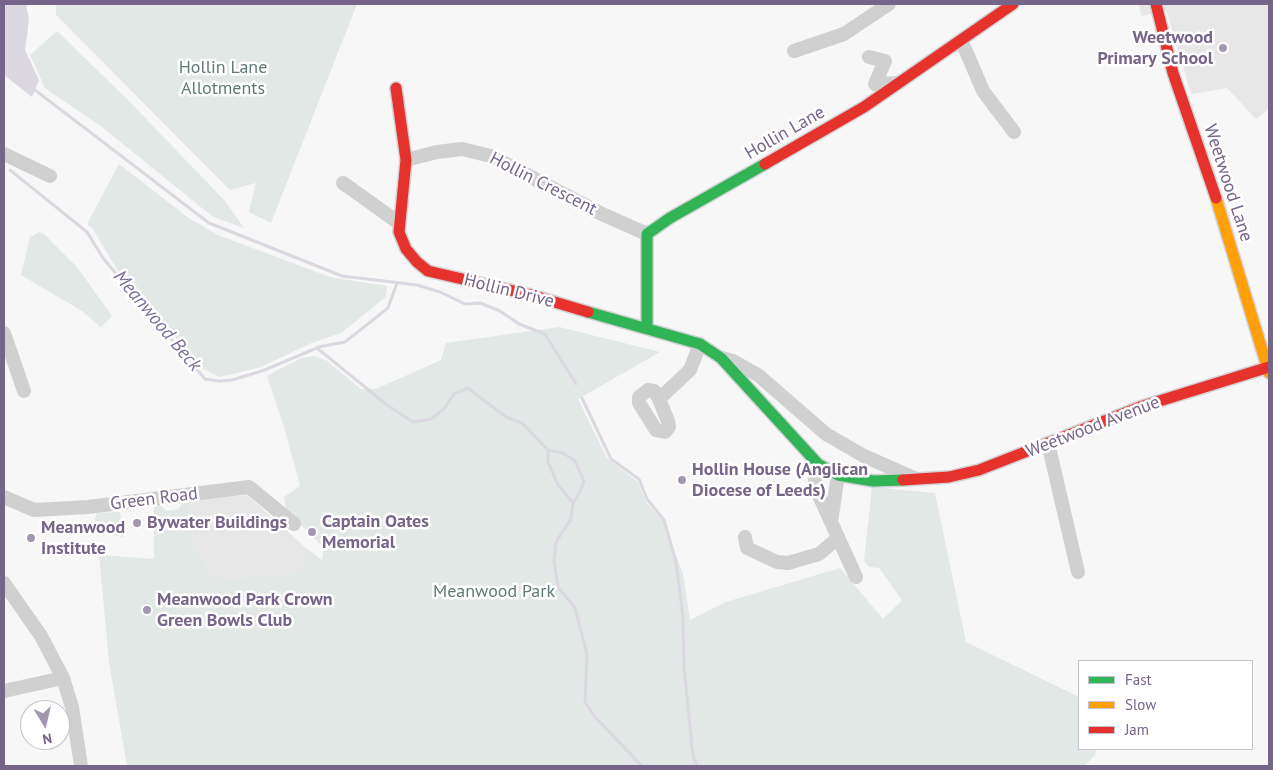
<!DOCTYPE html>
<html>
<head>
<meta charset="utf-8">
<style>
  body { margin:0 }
  #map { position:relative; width:1273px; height:770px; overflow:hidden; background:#f6f7f6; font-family:"PT Sans",sans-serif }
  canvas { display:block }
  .frame { position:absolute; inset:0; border:5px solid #766489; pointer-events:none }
  .legend { position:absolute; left:1078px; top:660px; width:175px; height:90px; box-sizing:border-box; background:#fff; border:1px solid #c8c1d0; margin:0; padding:6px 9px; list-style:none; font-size:15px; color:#766489 }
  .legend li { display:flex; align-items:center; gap:10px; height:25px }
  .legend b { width:25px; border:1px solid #c8c1d0 }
  .north { position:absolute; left:20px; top:700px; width:50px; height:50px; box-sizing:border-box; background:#fff; border:1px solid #c8c1d0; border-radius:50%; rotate:171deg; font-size:14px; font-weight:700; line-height:20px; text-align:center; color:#766489 }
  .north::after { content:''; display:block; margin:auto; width:18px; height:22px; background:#a397af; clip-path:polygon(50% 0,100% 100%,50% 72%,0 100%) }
</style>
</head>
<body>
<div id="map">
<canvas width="1273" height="770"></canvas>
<div class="frame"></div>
<ul class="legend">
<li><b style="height:6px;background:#30b455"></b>Fast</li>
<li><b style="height:6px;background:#ff9f0a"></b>Slow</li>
<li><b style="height:6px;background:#e5322d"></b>Jam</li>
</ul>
<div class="north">N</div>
</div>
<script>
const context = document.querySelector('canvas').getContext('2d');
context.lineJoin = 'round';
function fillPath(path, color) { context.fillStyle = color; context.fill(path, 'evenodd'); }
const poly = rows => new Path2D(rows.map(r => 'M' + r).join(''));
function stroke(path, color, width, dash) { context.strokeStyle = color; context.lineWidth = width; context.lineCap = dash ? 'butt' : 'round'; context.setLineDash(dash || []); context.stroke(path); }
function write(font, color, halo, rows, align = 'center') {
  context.font = font + ' "PT Sans",sans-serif'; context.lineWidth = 5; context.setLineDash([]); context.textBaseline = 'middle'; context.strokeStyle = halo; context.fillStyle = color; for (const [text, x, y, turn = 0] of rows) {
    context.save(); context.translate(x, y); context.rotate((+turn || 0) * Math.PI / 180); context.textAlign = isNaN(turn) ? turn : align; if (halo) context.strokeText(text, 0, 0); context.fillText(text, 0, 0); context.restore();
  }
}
fillPath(poly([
  [1139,4,1269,4,1269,109,1256,119,1227,88,1191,94,1166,10,1141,16],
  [247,495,306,548,303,573,215,580,193,544,190,500]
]), '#e7e7e8');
fillPath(poly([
  [56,4,357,4,271,223,249,212,256,183,230,190,56,15],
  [57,31,129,101,225,201,244,228,213,217,102,127,45,88,30,55],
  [119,164,190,219,218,235,330,277,387,286,386,297,341,333,309,344,261,367,220,377,201,368,118,271,93,229,87,224],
  [39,232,44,234,77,267,112,316,101,327,82,311,21,275,30,237],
  [559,327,660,352,578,399,607,458,638,482,646,502,663,521,683,574,690,620,726,602,840,568,883,619,902,600,879,568,869,567,864,561,872,487,935,493,966,642,1079,697,1079,749,1096,749,1095,755,1084,766,127,766,109,662,99,555,154,559,154,506,159,505,167,511,179,509,183,501,190,500,193,544,215,580,302,573,306,548,322,560,324,548,286,510,284,497,300,486,285,430,267,376,301,358,314,356,326,360,361,389,376,389,441,360,446,343],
  [120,512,124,537,91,532,97,513]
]), '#e2e8e6');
fillPath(poly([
  [4,4,26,5,29,19,25,50,39,80,32,97,4,75]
]), '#dbd8e1');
stroke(poly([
  [35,90,209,223,342,276,417,285,440,292,465,304,480,303,500,311,519,324,545,334,576,384],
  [10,170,87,232,103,258,205,379,219,381,232,380,262,371,317,348,387,405,413,422,431,419,444,409,454,394,468,388,506,417,522,423,548,450,548,462,558,485,573,503,571,519,556,542,554,561,558,587,575,608,587,654,585,702,595,717,642,766],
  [318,347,345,342,388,308,397,283],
  [582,398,611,459,639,479,647,499,664,520,676,562,683,617,684,668,693,756,697,766],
  [548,450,563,453,575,461,584,481,580,492,573,503]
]), '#dbd8e1', 3);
const fast = poly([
  [588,312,700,344,721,358,818,464,838,475,873,481,903,480],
  [647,327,647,234,670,218,765,164]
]);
const slow = poly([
  [1216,198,1269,373]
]);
const jam = poly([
  [1156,4,1173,73,1216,198],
  [396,88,406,160,399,232,406,249,417,262,428,271,531,295,588,312],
  [765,164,864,107,1013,4],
  [903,480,949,477,979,470,1140,407,1269,367]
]);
stroke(fast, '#d4d2d6', 14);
stroke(slow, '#d4d2d6', 14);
stroke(jam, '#d4d2d6', 14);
stroke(poly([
  [960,42,966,51,983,91,1014,132],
  [794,51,844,34,889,4],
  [869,57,885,61,875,84,899,83],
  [4,154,50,176],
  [406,160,437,152,462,149,491,156,602,214,647,234],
  [343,183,399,223],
  [4,333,24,391],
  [722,358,733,361,758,375,826,434,864,456,914,478],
  [659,399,654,391,648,390,639,397,639,403,656,430,665,432,669,427,668,421,659,399,690,370,700,344],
  [1048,443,1078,572],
  [818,464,815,480,817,491,856,577],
  [4,497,34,510,88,507,249,487,294,524],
  [831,522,838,475],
  [745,537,747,548,777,562,788,563,819,554,838,538],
  [4,583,41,636,63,678,72,707,81,766],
  [4,691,63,678]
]), '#d1d0d1', 14);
stroke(fast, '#30b455', 11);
stroke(slow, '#ff9f0a', 11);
stroke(jam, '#e5322d', 11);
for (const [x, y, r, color] of [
  [1223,48,5,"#a397af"],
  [682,480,5,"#a397af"],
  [137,523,5,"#a397af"],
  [312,532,5,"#a397af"],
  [31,538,5,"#a397af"],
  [147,610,5,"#a397af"]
]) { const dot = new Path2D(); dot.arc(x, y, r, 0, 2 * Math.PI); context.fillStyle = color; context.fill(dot); stroke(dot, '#fff', 2); }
write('bold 18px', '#766489', '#fff', [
  ["Weetwood",1213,38,"right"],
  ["Primary School",1213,59,"right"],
  ["Hollin House (Anglican",692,470],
  ["Diocese of Leeds)",692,491],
  ["Captain Oates",322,522],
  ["Memorial",322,543],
  ["Bywater Buildings",147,523],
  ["Meanwood",41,528],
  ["Institute",41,549],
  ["Meanwood Park Crown",157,600],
  ["Green Bowls Club",157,621]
], 'left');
write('18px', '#607a76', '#fff', [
  ["Hollin Lane",223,68],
  ["Allotments",223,89],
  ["Meanwood Park",494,592]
]);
write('18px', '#766489', '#fff', [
  ["Hollin Lane",785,133,-30],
  ["Weetwood Lane",1228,183,72],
  ["Hollin Crescent",543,184,27],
  ["Hollin Drive",509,291,14],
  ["Weetwood Avenue",1093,427,-21],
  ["Green Road",154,499,-7]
]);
write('italic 19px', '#7c6f9a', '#fff', [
  ["Meanwood Beck",157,321,50]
]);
</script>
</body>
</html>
